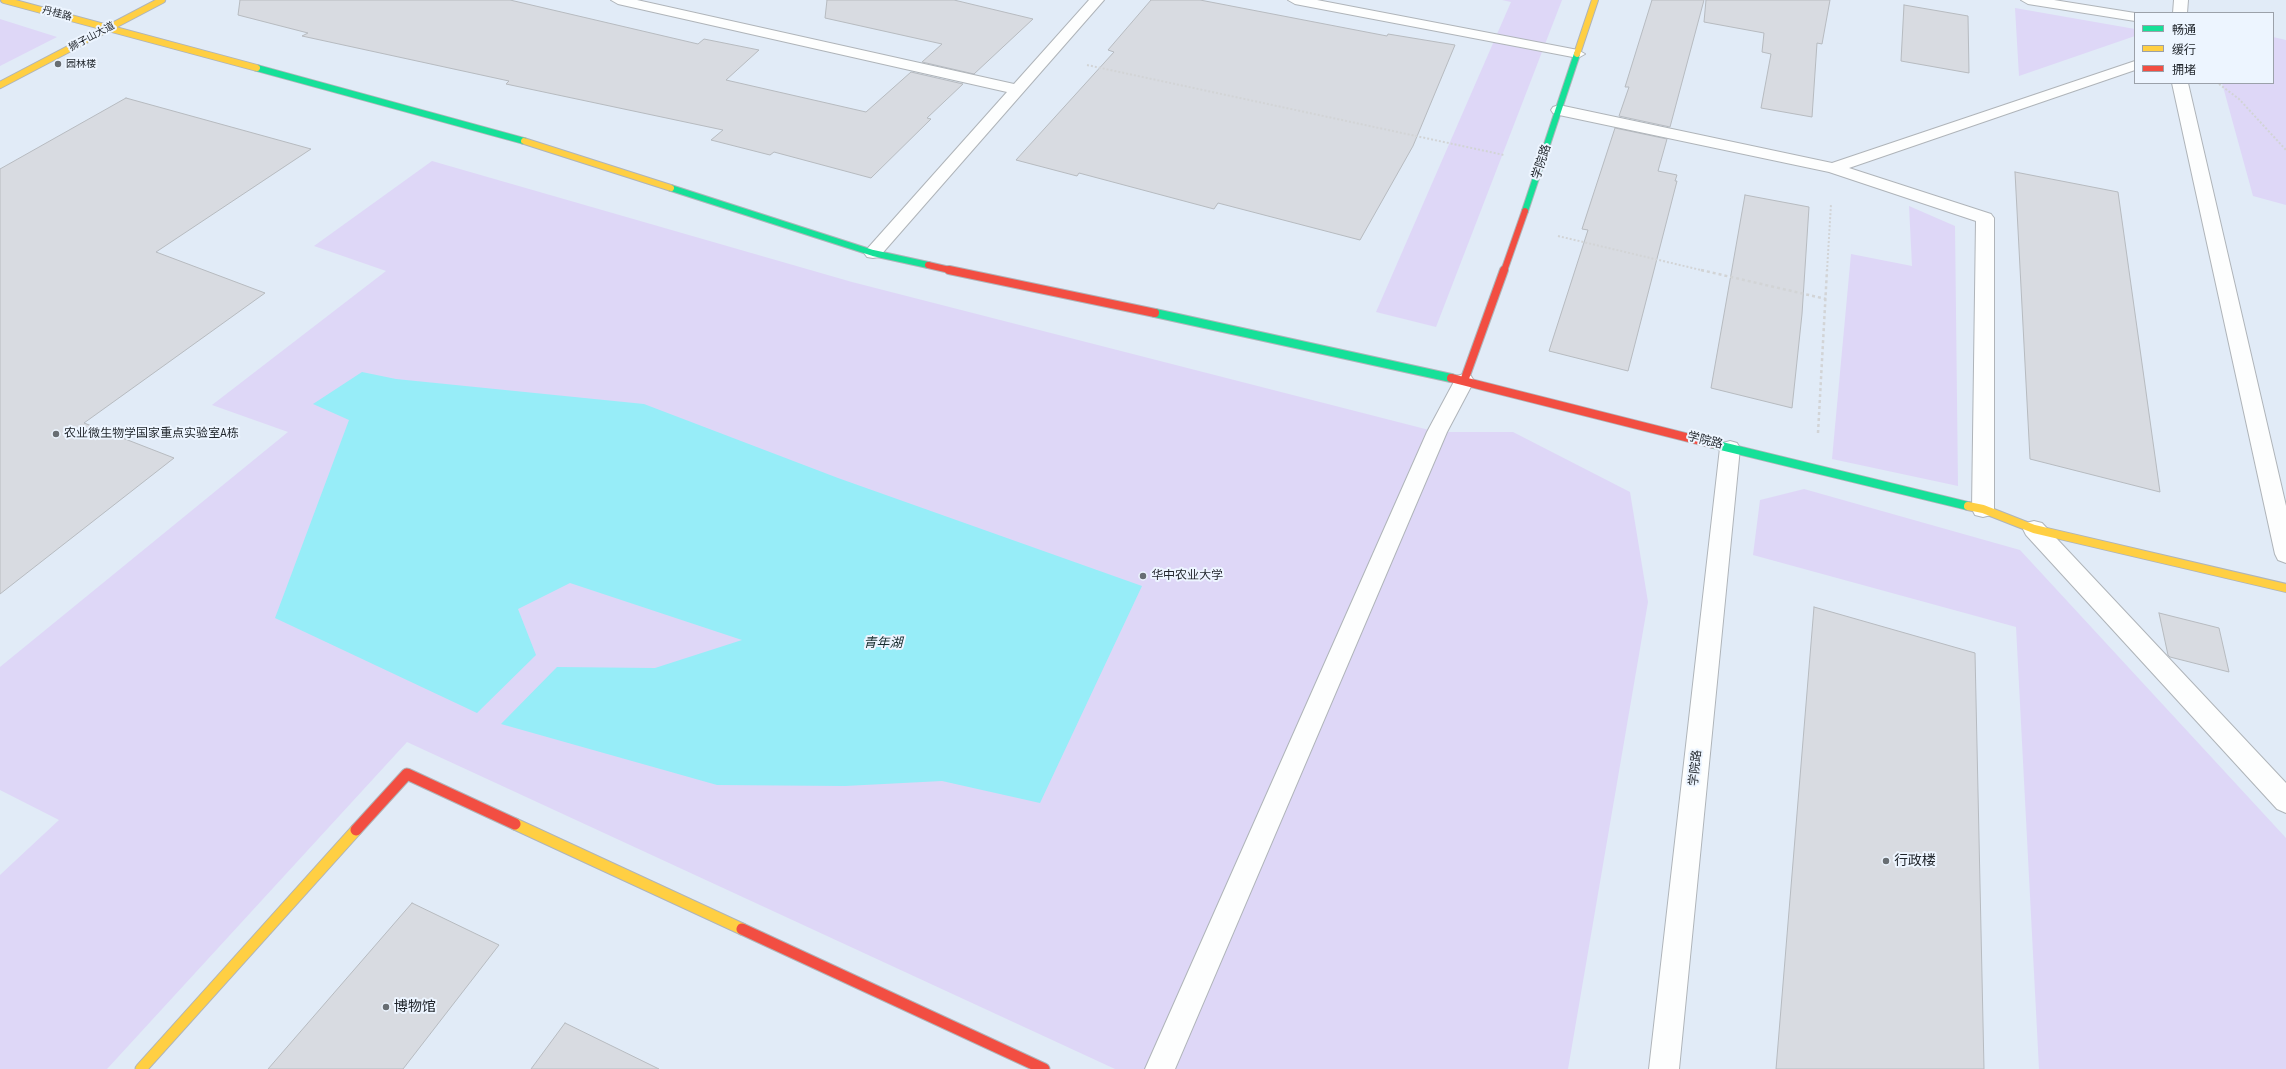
<!DOCTYPE html>
<html>
<head>
<meta charset="utf-8">
<style>
  body { margin:0 }
  #map { position:relative; width:2286px; height:1069px; overflow:hidden; background:#f1f6fb; font-family:"Roboto Condensed","Noto Sans SC",sans-serif }
  canvas { display:block }
  .legend { position:absolute; left:2134px; top:12px; width:140px; height:72px; box-sizing:border-box; background:#edf5ff; border:1px solid #9ba1aa; margin:0; padding:5px 7px; list-style:none; font-size:12px; color:#1f242a }
  .legend li { display:flex; align-items:center; gap:8px; height:20px }
  .legend b { width:20px; border:1px solid #9ba1aa }
</style>
</head>
<body>
<div id="map">
<canvas width="2286" height="1069"></canvas>
<ul class="legend">
<li><b style="height:5px;background:#16e098"></b>畅通</li>
<li><b style="height:5px;background:#ffcf43"></b>缓行</li>
<li><b style="height:5px;background:#f24e42"></b>拥堵</li>
</ul>
</div>
<script>
const context = document.querySelector('canvas').getContext('2d');
context.lineJoin = 'round';
function fillPath(path, color) { context.fillStyle = color; context.fill(path, 'evenodd'); }
const poly = rows => new Path2D(rows.map(r => 'M' + r).join(''));
function stroke(path, color, width, dash) { context.strokeStyle = color; context.lineWidth = width; context.lineCap = dash ? 'butt' : 'round'; context.setLineDash(dash || []); context.stroke(path); }
function write(font, color, halo, rows, align = 'center') {
  context.font = font + ' "Roboto Condensed","Noto Sans SC",sans-serif'; context.lineWidth = 4; context.setLineDash([]); context.textBaseline = 'middle'; context.strokeStyle = halo; context.fillStyle = color; for (const [text, x, y, turn = 0] of rows) {
    context.save(); context.translate(x, y); context.rotate((+turn || 0) * Math.PI / 180); context.textAlign = isNaN(turn) ? turn : align; if (halo) context.strokeText(text, 0, 0); context.fillText(text, 0, 0); context.restore();
  }
}
fillPath(poly([
  [0,0,2286,0,2286,1069,0,1069],
  [2135,13,2273,13,2273,83,2135,83]
]), '#e1ebf7');
fillPath(poly([
  [1502,0,1562,0,1436,327,1376,312,1511,2],
  [2015,8,2135,29,2135,36,2019,76],
  [0,19,57,37,0,66],
  [2273,37,2286,40,2286,205,2253,196,2222,83,2273,83],
  [432,161,852,282,1437,432,1513,432,1630,492,1648,602,1568,1069,1115,1069,407,742,107,1069,0,1069,0,875,59,820,0,790,0,667,288,432,212,405,386,271,314,246],
  [1909,206,1955,226,1958,486,1832,459,1851,254,1912,266],
  [1804,489,2020,550,2286,838,2286,1069,2039,1069,2016,627,1753,555,1760,500]
]), '#ded7f7');
fillPath(poly([
  [362,372,396,379,644,404,838,478,1142,586,1040,803,942,781,845,786,717,785,501,724,557,667,655,668,742,640,570,583,518,609,536,655,477,713,275,618,349,420,313,404]
]), '#97edf8');
const building = poly([
  [240,0,510,0,698,44,704,39,759,50,726,80,866,112,911,72,963,84,927,118,931,119,871,178,774,152,770,155,711,140,723,130,506,84,509,81,302,36,308,33,238,15,240,0],
  [827,0,954,0,1033,19,974,74,922,62,942,44,825,18,827,0],
  [1151,0,1200,0,1387,36,1388,34,1455,45,1413,146,1360,240,1218,203,1214,209,1079,173,1077,176,1016,160,1114,52,1108,50,1151,0],
  [1652,0,1704,0,1670,127,1619,116,1629,87,1625,87,1652,0],
  [1706,0,1830,0,1822,44,1817,43,1812,117,1761,108,1771,54,1762,52,1764,33,1704,22,1706,0],
  [1904,5,1968,16,1969,73,1901,61,1904,5],
  [126,98,311,149,156,252,265,293,84,423,174,458,0,594,0,169,126,98],
  [1615,128,1667,139,1658,171,1677,175,1675,181,1677,181,1628,371,1549,351,1588,230,1582,229,1615,128],
  [2015,172,2118,192,2160,492,2030,459,2015,172],
  [1745,195,1809,207,1802,314,1792,408,1711,388,1745,195],
  [1814,607,1975,653,1984,1069,1776,1069,1814,607],
  [2159,613,2219,628,2229,672,2170,657,2168,655,2159,613],
  [412,903,499,945,403,1069,268,1069,412,903],
  [565,1023,659,1069,531,1069,565,1023]
]);
fillPath(building, '#d8dbe1');
stroke(building, '#b7bbc0', 1);
const street = poly([
  [611,0,637,0,1014,84,1089,0,1104,0,879,257,873,258,867,257,864,253,867,249,1007,92,618,4,611,0],
  [1288,0,1317,0,1578,50,1585,54,1578,58,1295,4,1288,0],
  [2021,0,2054,0,2135,13,2135,21,2028,4,2021,0],
  [2174,0,2188,0,2187,13,2173,13,2174,0],
  [2135,61,2135,70,1849,168,1991,214,1994,218,1994,509,1991,515,1983,517,1975,515,1972,509,1976,221,1829,172,1559,115,1553,113,1551,110,1553,107,1559,105,1832,163,2135,61],
  [2172,83,2188,83,2286,506,2286,563,2278,560,2275,554,2172,83],
  [1464,374,1471,376,1474,381,1447,432,1175,1069,1145,1069,1427,432,1457,376,1464,374],
  [1730,441,1737,443,1740,448,1679,1069,1649,1069,1720,448,1723,443,1730,441],
  [2034,521,2042,523,2286,783,2286,813,2277,809,2026,535,2023,529,2026,523,2034,521]
]);
const fastFar1 = poly([
  [257,68,524,141],
  [671,188,873,253,928,265],
  [1525,211,1577,54]
]);
const fast = poly([
  [1155,313,1451,378],
  [1713,444,1968,506]
]);
const slowFar2 = poly([
  [4,0,257,68],
  [1577,54,1595,0],
  [0,85,162,0],
  [524,141,671,188]
]);
const slowFar1 = poly([
  [1968,506,1983,509,2034,529,2286,588]
]);
const slow = poly([
  [515,824,742,929],
  [141,1069,356,830]
]);
const jamFar2 = poly([
  [928,265,954,271],
  [1504,271,1525,211]
]);
const jamFar1 = poly([
  [949,270,1155,313],
  [1451,378,1713,444],
  [1464,381,1504,270]
]);
const jam = poly([
  [356,830,407,774,515,824],
  [742,929,1044,1069]
]);
stroke(street, '#afb4b9', 2);
stroke(fastFar1, '#afb4b9', 8);
stroke(fast, '#afb4b9', 10);
stroke(slowFar2, '#afb4b9', 8);
stroke(slowFar1, '#afb4b9', 10);
stroke(slow, '#afb4b9', 13);
stroke(jamFar2, '#afb4b9', 8);
stroke(jamFar1, '#afb4b9', 10);
stroke(jam, '#afb4b9', 13);
stroke(poly([
  [1087,65,1504,155],
  [2219,84,2239,99,2286,150],
  [1558,236,1705,271],
  [1827,271,1831,204]
]), '#d2d4d6', 2, [2, 2]);
stroke(poly([
  [1701,270,1826,299],
  [1818,433,1827,270]
]), '#d2d4d6', 2.5, [3, 3]);
fillPath(street, '#fdfefe');
stroke(fastFar1, '#16e098', 6);
stroke(fast, '#16e098', 8);
stroke(slowFar2, '#ffcf43', 6);
stroke(slowFar1, '#ffcf43', 8);
stroke(slow, '#ffcf43', 11);
stroke(jamFar2, '#f24e42', 6);
stroke(jamFar1, '#f24e42', 8);
stroke(jam, '#f24e42', 11);
for (const [x, y, r, color] of [
  [58,64,4,"#686e73"],
  [56,434,4,"#686e73"],
  [1143,576,4,"#686e73"],
  [1886,861,4,"#686e73"],
  [386,1007,4,"#686e73"]
]) { const dot = new Path2D(); dot.arc(x, y, r, 0, 2 * Math.PI); context.fillStyle = color; context.fill(dot); stroke(dot, '#edf5ff', 1.5); }
write('10px', '#1f242a', '#edf5ff', [
  ["丹桂路",57,14,15],
  ["狮子山大道",92,37,-28]
]);
write('10px', '#1f242a', '#edf5ff', [
  ["园林楼",66,64]
], 'left');
write('12px', '#1f242a', '#edf5ff', [
  ["学院路",1542,162,-72],
  ["学院路",1705,441,14],
  ["学院路",1696,768,-84]
]);
write('12px', '#1f242a', '#edf5ff', [
  ["农业微生物学国家重点实验室A栋",64,434],
  ["华中农业大学",1151,576]
], 'left');
write('italic 13px', '#182d2f', '#edf5ff', [
  ["青年湖",883,644]
]);
write('14px', '#1f242a', '#edf5ff', [
  ["行政楼",1894,861],
  ["博物馆",394,1007]
], 'left');
</script>
</body>
</html>
